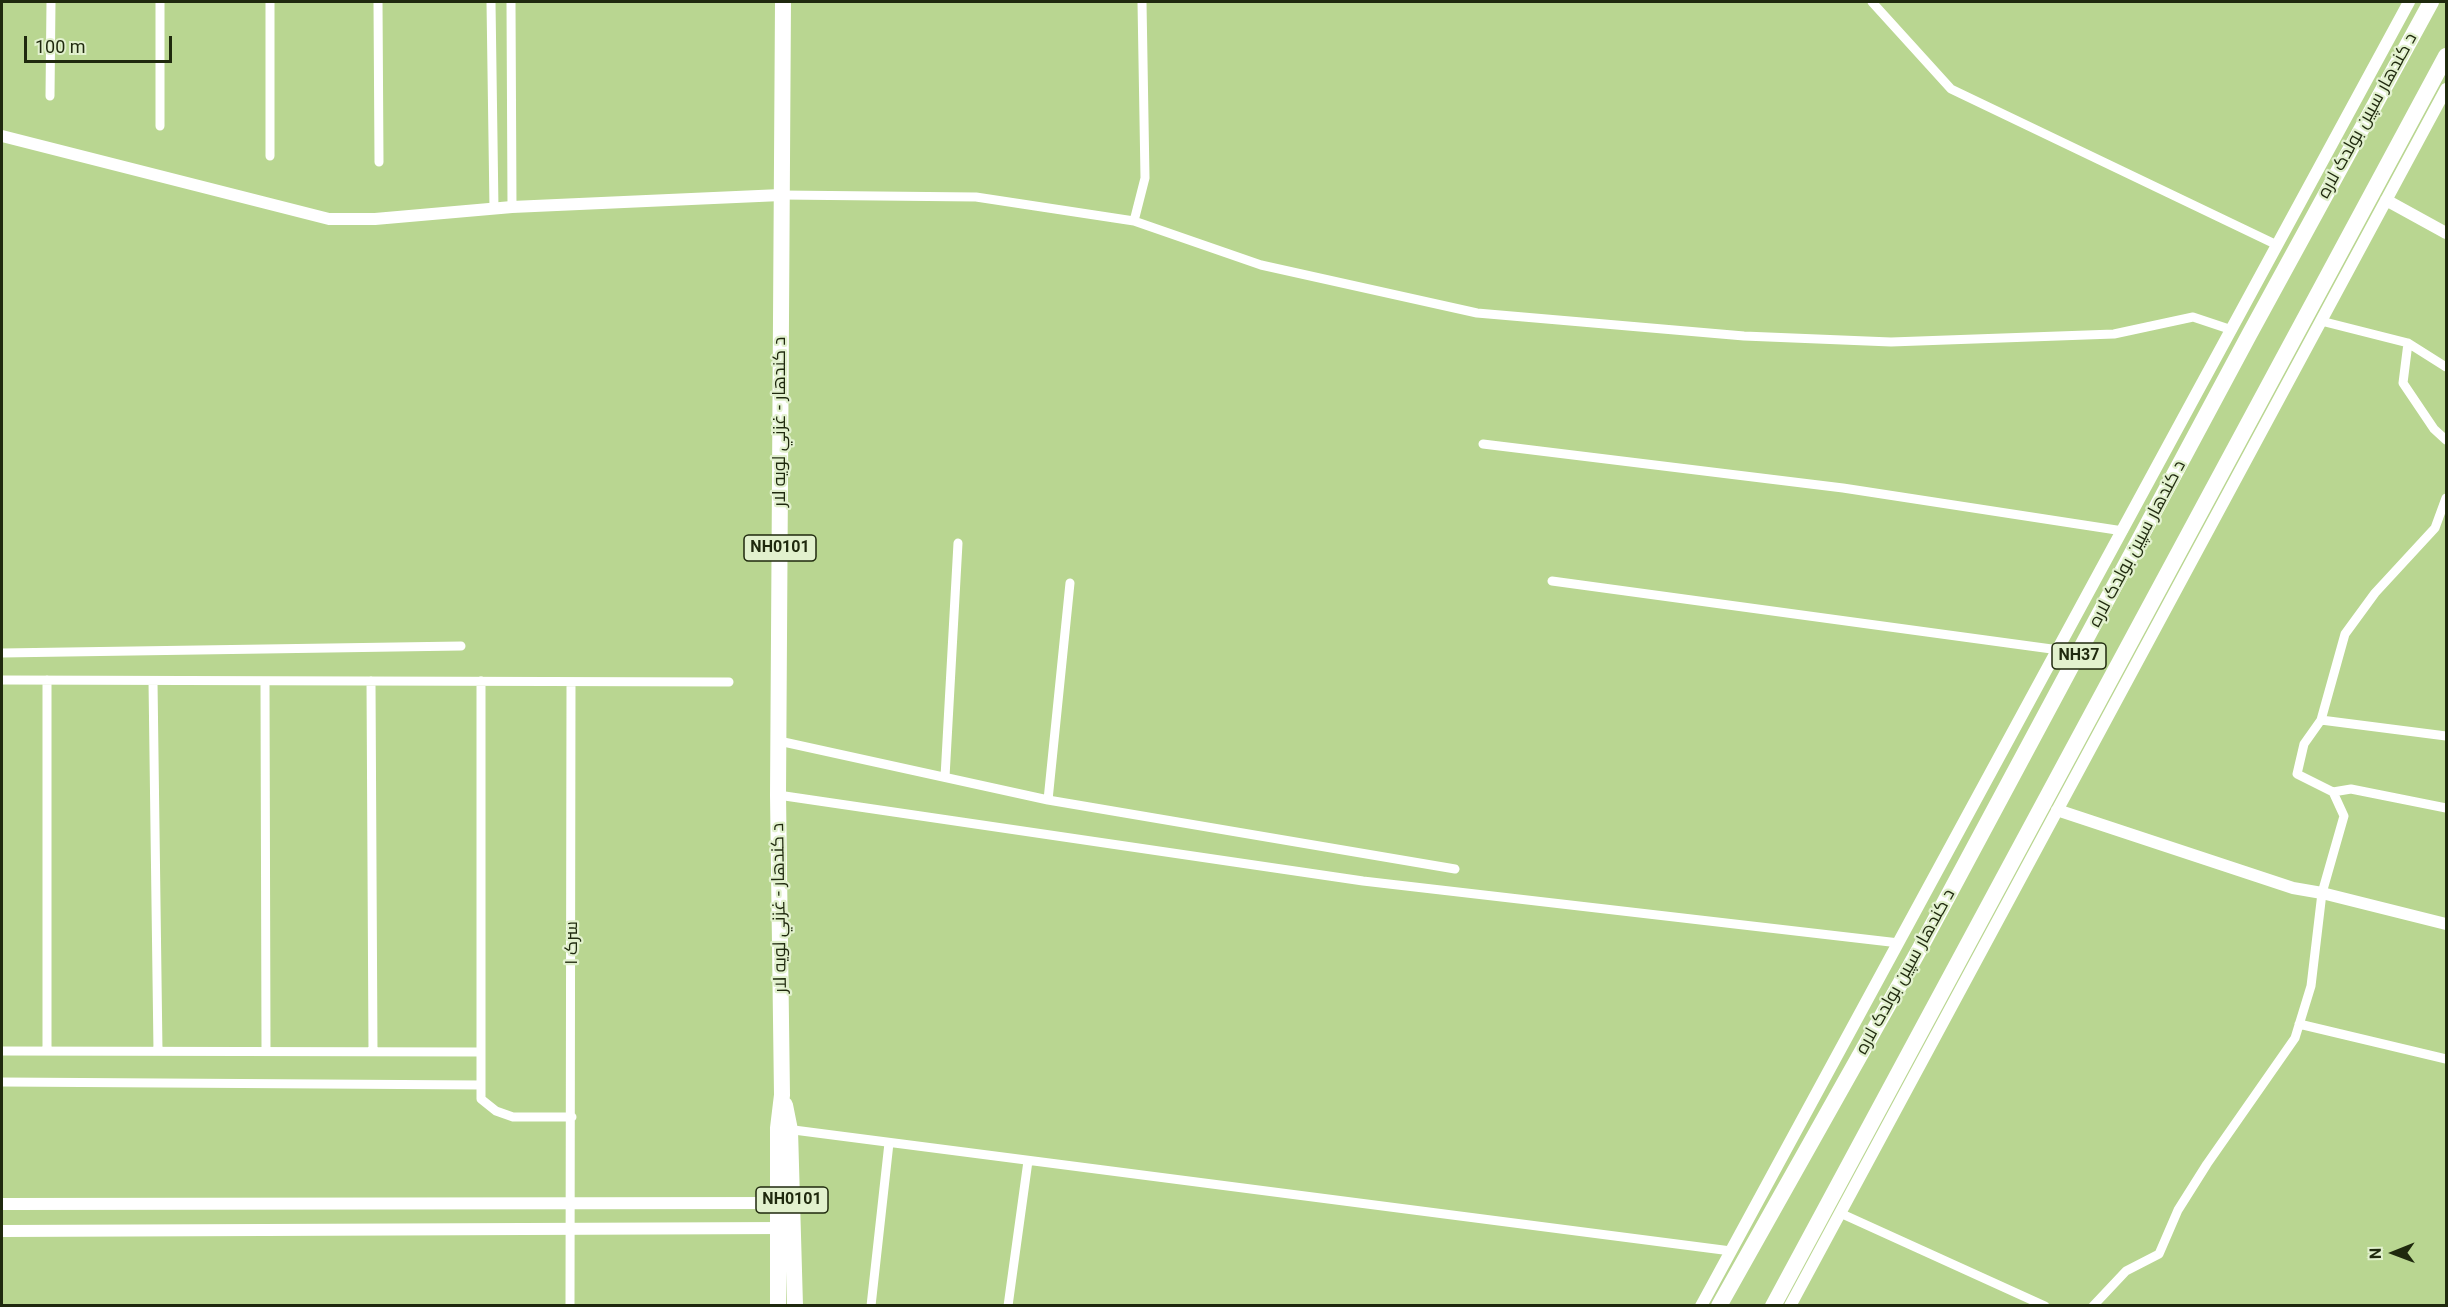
<!DOCTYPE html>
<html>
<head>
<meta charset="utf-8">
<style>
  body { margin:0 }
  #map { position:relative; width:2448px; height:1307px; overflow:hidden; background:#b9d691; font-family:Roboto,sans-serif }
  canvas { display:block }
  .frame { position:absolute; inset:0; border:3px solid #1f290e; pointer-events:none }
  .north { position:absolute; left:2364px; top:1223px; width:60px; height:60px; -webkit-text-stroke:4px #e2f1ce; paint-order:stroke; rotate:269deg; font-size:16px; font-weight:700; line-height:24px; text-align:center; color:#1f290e }
  .north::after { content:''; display:block; margin:auto; width:21px; height:27px; background:#1f290e; clip-path:polygon(50% 0,100% 100%,50% 72%,0 100%) }
  .scale { position:absolute; left:24px; top:36px; width:148px; height:27px; box-sizing:border-box; border:3px solid #1f290e; border-top:0; padding-left:8px; font-size:18px; line-height:21px; white-space:nowrap; color:#1f290e; -webkit-text-stroke:4px #e2f1ce; paint-order:stroke }
</style>
</head>
<body>
<div id="map">
<canvas width="2448" height="1307"></canvas>
<div class="frame"></div>
<div class="north">N</div>
<div class="scale">100 m</div>
</div>
<script>
const context = document.querySelector('canvas').getContext('2d');
context.lineJoin = 'round';
const poly = rows => new Path2D(rows.map(r => 'M' + r).join(''));
function stroke(path, color, width, dash) { context.strokeStyle = color; context.lineWidth = width; context.lineCap = dash ? 'butt' : 'round'; context.setLineDash(dash || []); context.stroke(path); }
function write(font, color, halo, rows, align = 'center') {
  context.font = font + ' Roboto,Cairo,sans-serif'; context.lineWidth = 4.5; context.setLineDash([]); context.textBaseline = 'middle'; context.strokeStyle = halo; context.fillStyle = color; for (const [text, x, y, turn = 0] of rows) {
    context.save(); context.translate(x, y); context.rotate((+turn || 0) * Math.PI / 180); context.textAlign = isNaN(turn) ? turn : align; if (halo) context.strokeText(text, 0, 0); context.fillText(text, 0, 0); context.restore();
  }
}
stroke(poly([
  [378,2,379,162],
  [491,2,494,209],
  [511,2,512,207],
  [1872,2,1951,89,2277,245],
  [50,96,51,2],
  [160,126,160,2],
  [270,156,270,2],
  [781,195,976,197,1134,221,1261,265,1477,313,1744,336,1891,342,2114,334,2193,317,2232,330],
  [1134,221,1145,178,1142,2],
  [2321,321,2408,343,2446,367],
  [2408,343,2403,383,2434,429,2446,440],
  [1483,444,1843,488,2123,531],
  [1552,581,2059,650],
  [2,653,461,646],
  [2,680,729,682],
  [153,681,158,1051],
  [265,681,266,1051],
  [371,681,373,1052],
  [481,681,481,1099,496,1111,513,1117,572,1117],
  [2321,720,2446,736],
  [779,741,1048,800,1455,869],
  [945,777,958,543],
  [2333,792,2351,789,2446,808],
  [778,795,1363,881,1899,943],
  [1048,800,1070,583],
  [2299,1024,2446,1059],
  [2,1051,481,1052],
  [47,1051,47,680],
  [2,1082,481,1085],
  [786,1129,1731,1251],
  [1840,1213,2045,1306],
  [570,1306,571,682],
  [871,1306,889,1143],
  [1008,1306,1028,1161],
  [2093,1306,2126,1271,2159,1254,2178,1210,2207,1164,2295,1038,2311,986,2322,893,2344,816,2333,792,2297,774,2304,744,2321,720,2345,634,2375,593,2435,528,2446,498]
]), '#fff', 9);
stroke(poly([
  [2,136,329,219,375,219,512,207,781,195],
  [2386,200,2446,233],
  [2057,810,2293,888,2322,893,2446,924],
  [2,1204,785,1203],
  [2,1231,786,1228],
  [1701,1306,2409,2],
  [1790,1306,2446,89]
]), '#fff', 12);
stroke(poly([
  [785,1105,790,1130,795,1306],
  [778,1306,778,1128,782,1095,778,795,783,2],
  [1719,1306,1918,952,2249,335,2431,2],
  [1773,1306,2446,56]
]), '#fff', 16);
for (const [x, y, w] of [
  [780,548,72],
  [2079,656,54],
  [792,1200,72]
]) { const box = new Path2D(); box.roundRect(x - w / 2, y - 13, w, 26, 4.5); context.fillStyle = '#e2f1ce'; context.fill(box); stroke(box, '#1f290e', 1.5); }
write('bold 16px', '#1f290e', null, [
  ["NH0101",780,548],
  ["NH37",2079,656],
  ["NH0101",792,1200]
]);
write('18px', '#1f290e', '#e2f1ce', [
  ["د کندهار سپین بولدک لاره",2368,116,-61],
  ["د کندهار - غزني لويه لار",780,422,-90],
  ["د کندهار سپین بولدک لاره",2138,544,-62],
  ["د کندهار - غزني لويه لار",780,908,-91],
  ["سرک ۱",572,943,-90],
  ["د کندهار سپین بولدک لاره",1906,972,-61]
]);
</script>
</body>
</html>
